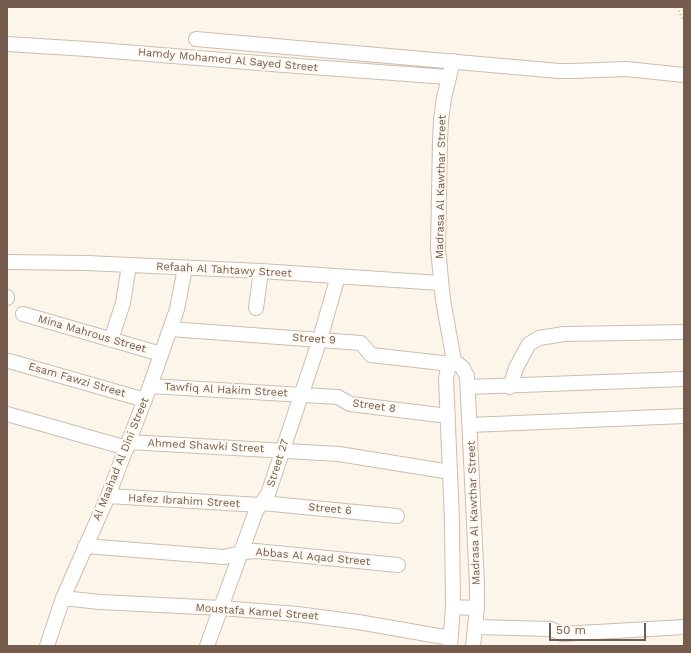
<!DOCTYPE html>
<html>
<head>
<meta charset="utf-8">
<style>
  body { margin:0 }
  #map { position:relative; width:691px; height:653px; overflow:hidden; background:#fcf5ea; font-family:"Work Sans",sans-serif }
  canvas { display:block }
  .frame { position:absolute; inset:0; border:8px solid #765c4e; pointer-events:none }
  .scale { position:absolute; left:549px; top:623px; width:97px; height:18px; box-sizing:border-box; border:2px solid #765c4e; border-top:0; padding-left:5px; font-size:12px; line-height:14px; white-space:nowrap; color:#765c4e; -webkit-text-stroke:3px #fef9f1; paint-order:stroke }
</style>
</head>
<body>
<div id="map">
<canvas width="691" height="653"></canvas>
<div class="frame"></div>
<div class="scale">50 m</div>
</div>
<script>
const context = document.querySelector('canvas').getContext('2d');
context.lineJoin = 'round';
const poly = rows => new Path2D(rows.map(r => 'M' + r).join(''));
function stroke(path, color, width, dash) { context.strokeStyle = color; context.lineWidth = width; context.lineCap = dash ? 'butt' : 'round'; context.setLineDash(dash || []); context.stroke(path); }
function write(font, color, halo, rows, align = 'center') {
  context.font = font + ' "Work Sans",sans-serif'; context.lineWidth = 4; context.setLineDash([]); context.textBaseline = 'middle'; context.strokeStyle = halo; context.fillStyle = color; for (const [text, x, y, turn = 0] of rows) {
    context.save(); context.translate(x, y); context.rotate((+turn || 0) * Math.PI / 180); context.textAlign = isNaN(turn) ? turn : align; if (halo) context.strokeText(text, 0, 0); context.fillText(text, 0, 0); context.restore();
  }
}
const minor = poly([
  [196,39,559,71,573,71,626,69,684,75],
  [7,44,87,49,284,65,448,77],
  [453,61,444,98,441,120,440,141,438,248,443,300,454,361,462,367,467,376,477,585,477,608,473,646],
  [7,262,87,263,261,271,440,283],
  [7,298,7,297],
  [256,308,261,271],
  [23,314,161,354],
  [170,329,361,343,371,355,451,364],
  [111,340,123,303,129,265],
  [9,361,145,400],
  [150,386,338,397,350,404,448,416],
  [468,387,684,379],
  [510,387,516,368,525,351,529,344,539,338,564,334,684,332],
  [7,414,127,448],
  [470,425,684,416],
  [129,442,339,454,450,472],
  [108,496,260,505],
  [262,503,397,516],
  [85,546,224,557,245,552,256,551,398,565],
  [63,598,100,602,221,608,297,614,358,622,450,638],
  [453,607,477,608],
  [476,627,551,629,562,634,684,627],
  [47,646,63,598,108,496,150,386,177,309,185,268],
  [207,646,256,511,268,494,320,339,338,276],
  [450,646,453,607,452,521,446,378,448,369,454,361]
]);
stroke(minor, '#cebdb0', 16);
stroke(poly([
  [677,7,684,22]
]), '#d6b8a5', 2.5, [1, 3]);
stroke(minor, '#fff', 14);
write('11px', '#765c4e', '#fef9f1', [
  ["Hamdy Mohamed Al Sayed Street",228,60,5],
  ["Madrasa Al Kawthar Street",441,187,-89],
  ["Refaah Al Tahtawy Street",224,270,3],
  ["Mina Mahrous Street",92,334,16],
  ["Street 9",314,339,4],
  ["Esam Fawzi Street",77,380,16],
  ["Tawfiq Al Hakim Street",226,390,3],
  ["Street 8",374,406,8],
  ["Ahmed Shawki Street",206,446,3],
  ["Al Maahad Al Dini Street",121,459,-68],
  ["Street 27",278,463,-72],
  ["Hafez Ibrahim Street",184,501,3],
  ["Street 6",330,509,5],
  ["Madrasa Al Kawthar Street",474,513,-92],
  ["Abbas Al Aqad Street",313,557,5],
  ["Moustafa Kamel Street",257,612,4]
]);
</script>
</body>
</html>
